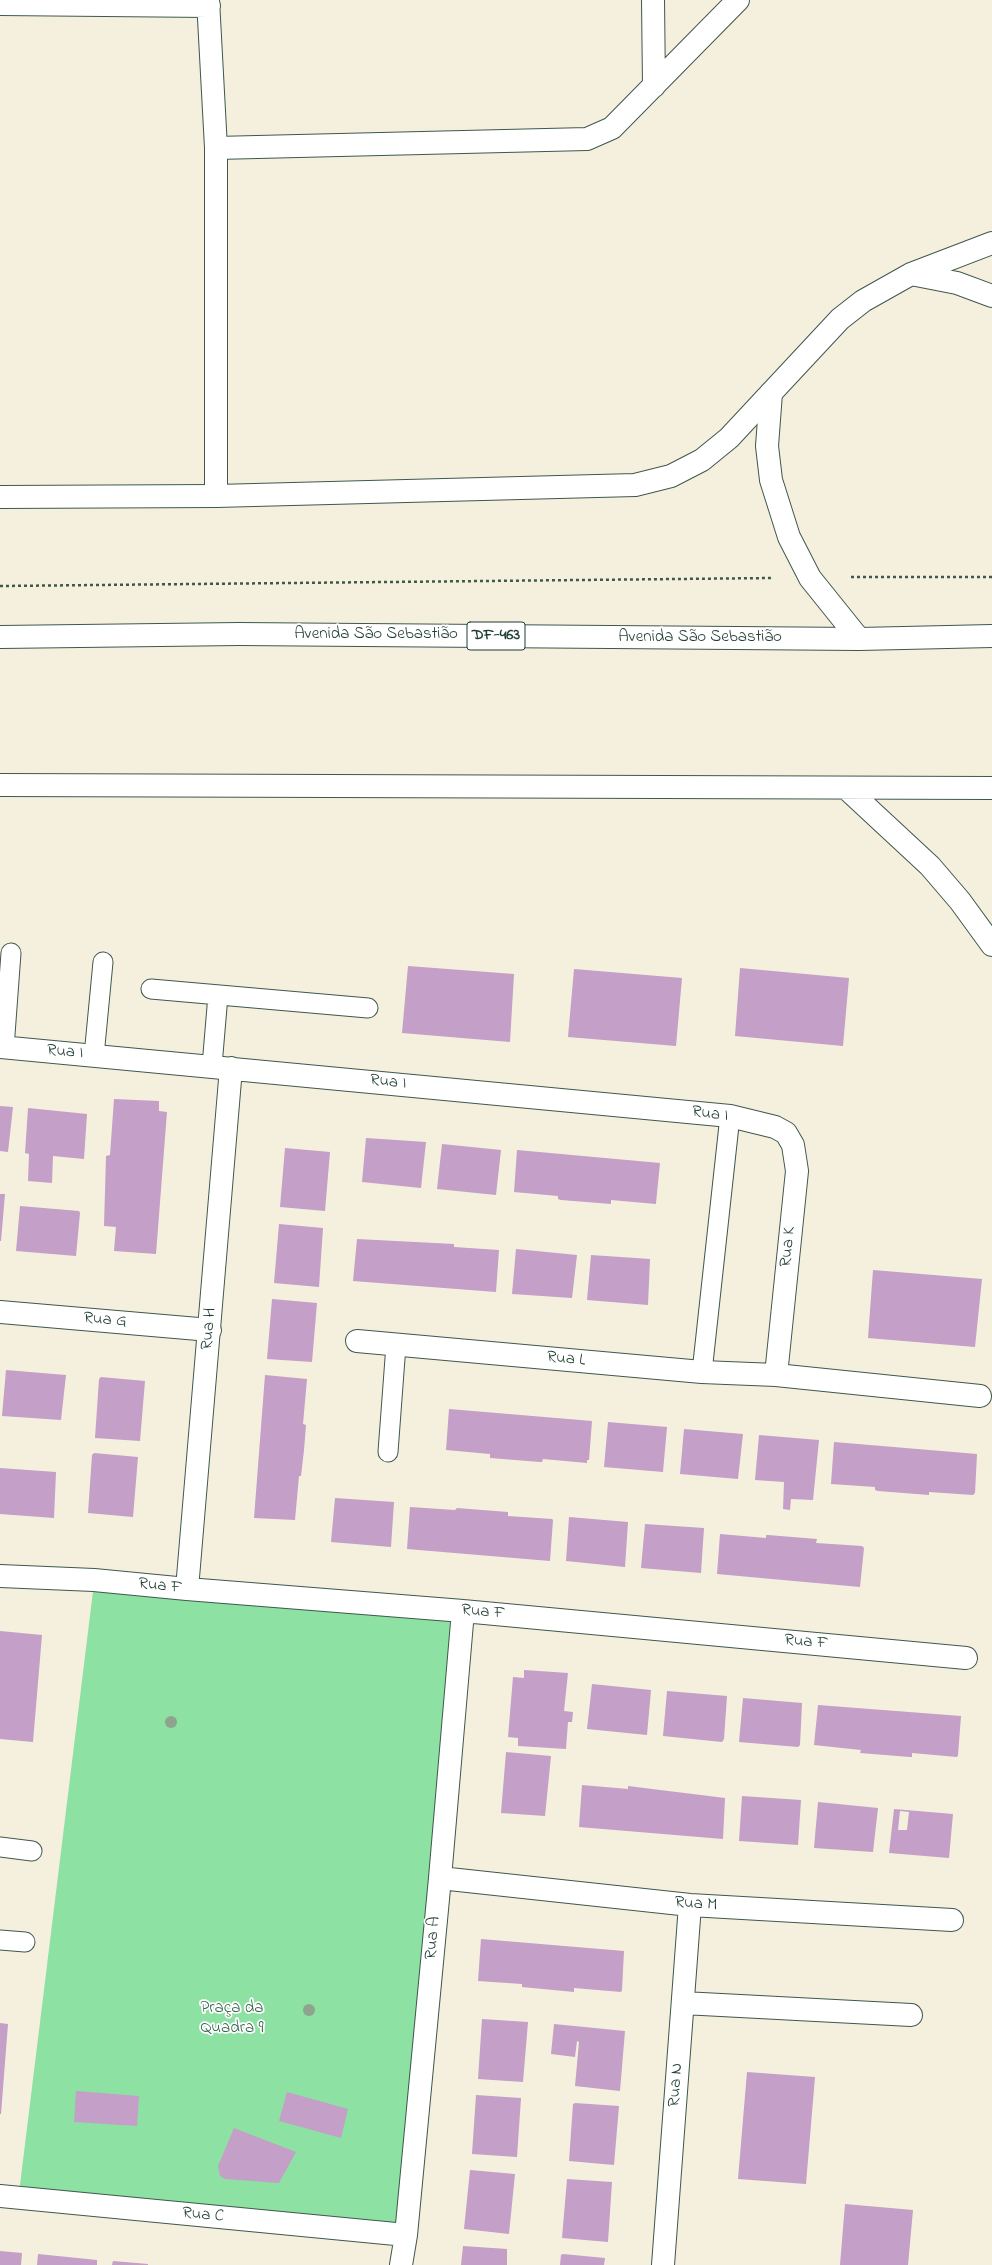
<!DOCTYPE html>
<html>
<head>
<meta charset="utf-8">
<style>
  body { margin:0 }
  canvas { display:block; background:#f5efdd }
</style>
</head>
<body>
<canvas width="992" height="2265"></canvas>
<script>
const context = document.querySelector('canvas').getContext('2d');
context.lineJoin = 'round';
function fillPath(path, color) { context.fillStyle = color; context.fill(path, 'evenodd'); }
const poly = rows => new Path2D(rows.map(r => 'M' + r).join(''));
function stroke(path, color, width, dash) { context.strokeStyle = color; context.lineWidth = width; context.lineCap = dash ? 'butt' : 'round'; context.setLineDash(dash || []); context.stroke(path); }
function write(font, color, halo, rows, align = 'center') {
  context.font = font + ' "Indie Flower",sans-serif'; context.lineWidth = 3.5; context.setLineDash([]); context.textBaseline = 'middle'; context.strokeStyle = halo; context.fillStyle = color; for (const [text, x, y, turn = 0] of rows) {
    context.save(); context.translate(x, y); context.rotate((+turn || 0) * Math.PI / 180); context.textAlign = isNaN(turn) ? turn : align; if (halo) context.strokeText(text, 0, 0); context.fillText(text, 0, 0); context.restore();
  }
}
fillPath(poly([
  [94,1583,460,1613,404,2227,19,2193]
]), '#8de1a2');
fillPath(poly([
  [408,966,514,974,510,1042,402,1033],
  [740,968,849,978,843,1046,735,1036],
  [574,969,682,978,676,1046,568,1037],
  [114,1099,159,1101,159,1111,167,1112,156,1254,114,1251,116,1227,104,1226,106,1156,110,1155],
  [0,1106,13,1107,8,1152,0,1151],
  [28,1108,87,1114,84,1159,53,1156,52,1183,28,1181,29,1154,25,1153],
  [366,1138,426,1142,421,1188,362,1182],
  [442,1144,501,1150,496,1195,437,1189],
  [285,1148,330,1152,325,1211,280,1207],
  [517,1150,660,1163,656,1203,656,1204,611,1200,611,1204,561,1200,558,1199,558,1196,514,1192],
  [0,1194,5,1194,1,1241,0,1241],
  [20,1206,79,1211,80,1213,76,1256,16,1251],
  [279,1224,323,1228,319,1287,274,1283],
  [357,1239,454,1244,454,1247,499,1250,496,1292,353,1281],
  [516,1249,577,1255,572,1298,512,1294],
  [591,1255,650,1259,648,1305,587,1300],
  [873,1270,982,1279,975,1347,868,1338],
  [272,1299,317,1303,312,1362,267,1359],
  [6,1370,66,1375,61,1420,2,1416],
  [265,1375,307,1379,303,1424,306,1425,304,1450,301,1476,299,1476,295,1520,254,1518],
  [101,1377,145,1381,140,1441,95,1438,99,1379],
  [449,1409,592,1421,589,1460,587,1460,587,1463,543,1459,542,1462,540,1462,490,1458,490,1454,446,1450],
  [608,1422,667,1427,663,1472,604,1467],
  [684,1429,743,1434,738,1479,680,1474],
  [759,1435,819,1440,813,1500,791,1499,790,1510,783,1509,784,1482,755,1480],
  [834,1442,977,1454,975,1493,973,1495,929,1492,929,1495,878,1491,875,1490,875,1487,831,1484],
  [94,1453,138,1457,133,1517,88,1513,92,1455],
  [0,1468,56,1472,54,1518,0,1514],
  [335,1498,394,1502,391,1547,331,1542],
  [410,1507,455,1510,457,1508,508,1512,508,1516,552,1519,553,1520,550,1561,407,1549],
  [569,1517,628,1522,625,1567,566,1561],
  [645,1524,704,1528,701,1573,641,1568],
  [720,1534,766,1538,766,1535,768,1535,817,1539,816,1543,862,1546,864,1548,860,1587,717,1574],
  [0,1631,42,1635,33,1742,0,1739],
  [524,1670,568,1673,564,1711,573,1712,572,1722,568,1722,566,1749,518,1746,518,1738,508,1737,513,1677,524,1678],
  [592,1684,651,1690,647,1735,587,1729],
  [667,1691,727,1696,724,1739,722,1742,663,1736],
  [743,1698,802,1703,800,1745,798,1747,739,1742],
  [818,1705,961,1716,958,1755,957,1757,912,1753,912,1757,910,1757,860,1753,861,1750,814,1745],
  [506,1752,551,1756,545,1816,501,1813],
  [582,1785,628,1789,628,1786,725,1798,723,1839,579,1827],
  [742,1796,801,1800,798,1845,739,1841],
  [818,1802,878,1808,873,1852,814,1848],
  [894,1809,953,1814,949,1858,889,1853],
  [900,1811,909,1812,907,1830,898,1830],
  [481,1939,624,1951,622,1990,621,1992,574,1988,574,1992,522,1987,522,1984,478,1981],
  [482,2019,528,2022,523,2082,478,2079],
  [0,2023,8,2024,1,2114,0,2114],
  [554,2024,625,2031,620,2091,575,2086,579,2042,577,2041,575,2057,551,2054],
  [747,2072,815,2077,806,2184,738,2179],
  [76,2091,139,2096,137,2126,74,2122],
  [287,2092,348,2109,341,2138,279,2121],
  [476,2095,521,2098,517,2157,472,2154],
  [575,2103,619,2106,614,2165,569,2161,573,2104],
  [234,2128,296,2152,279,2183,225,2179,220,2176,218,2166],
  [470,2170,515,2174,509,2234,464,2229],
  [567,2179,612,2182,608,2242,562,2238],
  [845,2204,913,2210,908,2265,840,2265],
  [463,2246,507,2249,507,2265,461,2265],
  [0,2251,22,2253,21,2265,0,2265],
  [38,2254,97,2260,97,2265,37,2265],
  [563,2254,605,2258,604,2265,560,2265,561,2255],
  [113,2261,148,2264,148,2265,112,2265]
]), '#c49fc8');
const lane = poly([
  [151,989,368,1008],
  [4,1048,11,953],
  [94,1056,103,962],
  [212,1066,218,995],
  [702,1372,730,1116],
  [388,1452,396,1345],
  [0,1847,32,1851],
  [0,1940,25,1942]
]);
const street = poly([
  [208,0,216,148,216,496],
  [653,0,654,86],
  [0,4,209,6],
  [216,148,587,139,612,128,738,0],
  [0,1047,730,1116,775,1127,786,1133,793,1145,797,1171,776,1375],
  [0,1312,210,1330],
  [357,1341,702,1372,776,1375,980,1396],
  [0,1576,94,1580,187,1589,463,1611,966,1658],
  [187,1589,231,1068],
  [440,1878,690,1905,952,1920],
  [683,2003,911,2015],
  [0,2196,406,2235],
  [401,2265,406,2235,440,1878,463,1611],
  [663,2265,690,1905]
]);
const secondary = poly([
  [911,274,957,283,992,296],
  [0,497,216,496,635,485,671,476,702,460,729,438,840,319,863,301,911,274,992,243]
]);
const primary = poly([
  [771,393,767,446,771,480,789,537,810,578,859,639],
  [0,637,239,634,859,639,992,636],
  [0,785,992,788],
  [846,788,930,866,960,901,992,945]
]);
stroke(lane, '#3f584d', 21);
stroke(street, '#3f584d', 24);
stroke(secondary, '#3f584d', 24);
stroke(primary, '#3f584d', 24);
stroke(poly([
  [851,577,992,577],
  [0,586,774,578]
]), '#3f584d', 2.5, [3, 3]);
stroke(lane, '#fff', 19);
stroke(street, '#fff', 22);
stroke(secondary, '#fff', 22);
stroke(primary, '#fff', 22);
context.fillStyle = '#8ea48f';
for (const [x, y] of [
  [171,1722],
  [309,2010]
]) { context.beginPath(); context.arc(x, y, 6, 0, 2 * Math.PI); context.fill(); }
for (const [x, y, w] of [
  [496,636,58]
]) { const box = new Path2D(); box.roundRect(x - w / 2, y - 14, w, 28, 3); context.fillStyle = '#fff'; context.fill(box); stroke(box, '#1f3d34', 1); }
write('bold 16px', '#1f3d34', null, [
  ["DF-463",496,636]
]);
write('17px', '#1f3d34', '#fff', [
  ["Avenida São Sebastião",376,635],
  ["Avenida São Sebastião",700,638],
  ["Rua I",65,1053,5],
  ["Rua I",388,1083,6],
  ["Rua I",710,1115,7],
  ["Rua K",789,1247,-84],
  ["Rua G",105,1321,5],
  ["Rua H",210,1329,-85],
  ["Rua L",566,1360,5],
  ["Rua F",160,1587,6],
  ["Rua F",483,1613,5],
  ["Rua F",806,1643,5],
  ["Rua M",696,1905,4],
  ["Rua A",434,1938,-85],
  ["Rua N",677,2085,-86],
  ["Rua C",203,2216,5]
]);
write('17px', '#3a6650', '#fff', [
  ["Praça da",232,2009],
  ["Quadra 9",232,2029]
]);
</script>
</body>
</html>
